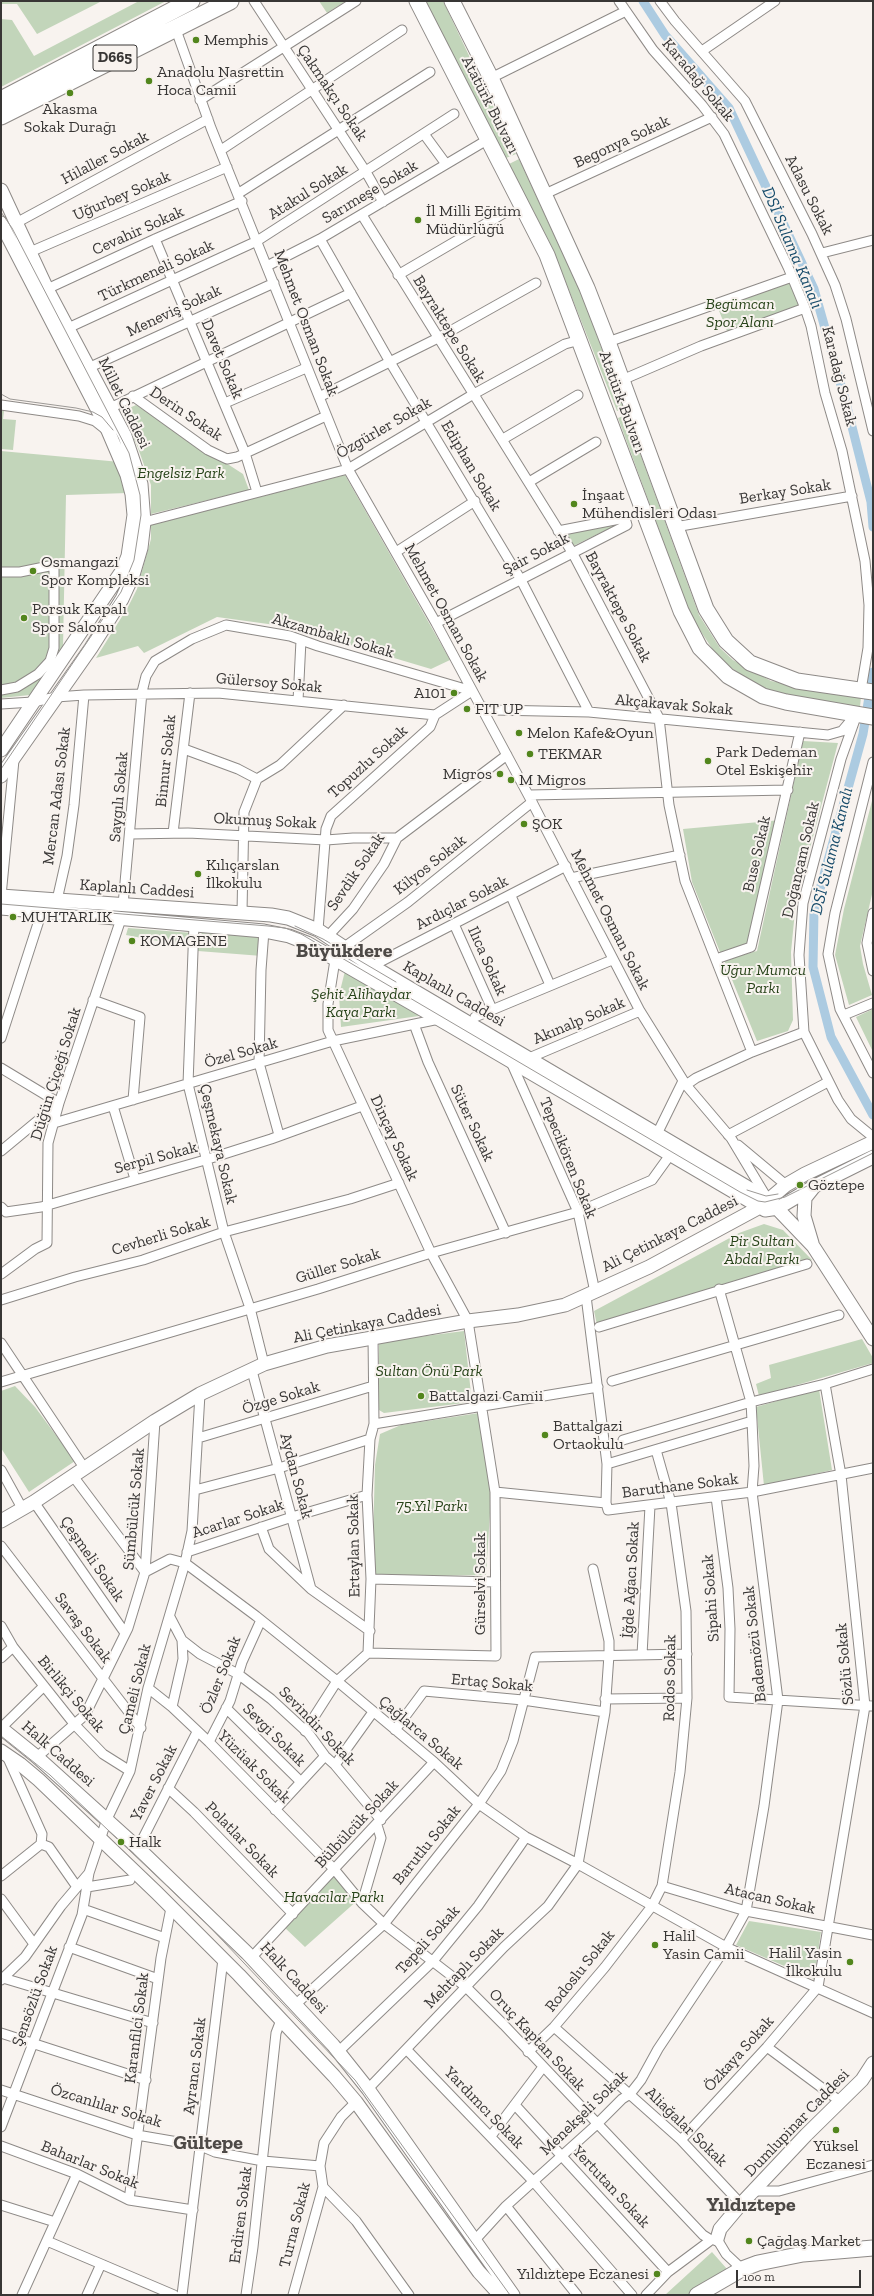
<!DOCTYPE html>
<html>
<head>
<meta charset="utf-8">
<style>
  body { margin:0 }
  #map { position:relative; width:874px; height:2296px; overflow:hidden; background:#f8f3ef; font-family:"Zilla Slab",serif }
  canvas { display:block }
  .frame { position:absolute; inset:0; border:2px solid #383635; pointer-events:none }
  .scale { position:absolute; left:736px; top:2270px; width:125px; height:18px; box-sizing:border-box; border:2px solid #383635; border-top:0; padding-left:5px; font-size:12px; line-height:14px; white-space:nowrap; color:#383635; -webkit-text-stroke:3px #f8f3ef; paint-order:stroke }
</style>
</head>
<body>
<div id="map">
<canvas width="874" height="2296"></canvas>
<div class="frame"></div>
<div class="scale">100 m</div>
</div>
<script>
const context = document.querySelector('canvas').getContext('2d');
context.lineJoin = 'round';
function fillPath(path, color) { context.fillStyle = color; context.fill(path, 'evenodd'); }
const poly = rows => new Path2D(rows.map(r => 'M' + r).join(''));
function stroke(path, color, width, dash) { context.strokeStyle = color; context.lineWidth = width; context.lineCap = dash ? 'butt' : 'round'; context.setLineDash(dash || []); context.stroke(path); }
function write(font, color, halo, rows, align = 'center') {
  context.font = font + ' "Zilla Slab",serif'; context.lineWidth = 4; context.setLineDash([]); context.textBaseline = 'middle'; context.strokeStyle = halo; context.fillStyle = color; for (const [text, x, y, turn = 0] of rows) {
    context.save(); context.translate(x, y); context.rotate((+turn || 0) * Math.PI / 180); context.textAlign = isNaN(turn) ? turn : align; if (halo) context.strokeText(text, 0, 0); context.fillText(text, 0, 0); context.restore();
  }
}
fillPath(poly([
  [1,1,102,1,37,34,17,4,1,4],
  [139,1,166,1,1,87,1,19,12,20,34,56],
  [319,1,346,1,327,13],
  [424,1,443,1,516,154,506,158],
  [519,159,583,298,624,409,617,411,551,245,509,164],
  [792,277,805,308,729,336,716,303],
  [136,405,243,474,249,490,151,514,151,485,138,448,123,414,127,409],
  [1,410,4,411,3,419,16,420,13,450,1,449],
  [626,415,699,615,720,648,733,660,771,681,861,697,860,707,787,695,769,690,752,682,730,667,715,653,692,618,679,584,618,418],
  [1,451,120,462,128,493,66,495,63,647,30,695,1,698],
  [345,475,450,660,431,669,290,627,217,617,144,653,138,646,96,658,128,607,137,589,151,539,151,525],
  [616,523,617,525,573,546,567,533],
  [803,741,838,743,796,901,791,952,793,1020,788,1031,757,1041,724,960,757,951],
  [873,797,873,890,860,946,863,964,872,995,849,1005,835,955,844,909],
  [781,820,751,947,722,957,692,882,683,829],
  [128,928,192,933,189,947,126,935],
  [202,933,264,936,262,956,198,951,195,942],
  [345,971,398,1001,419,1016,341,1027,339,995],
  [873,1009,873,1052,856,1017],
  [764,1224,783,1230,812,1260,597,1325,594,1311,739,1233],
  [464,1331,472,1402,384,1413,379,1410,379,1342],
  [862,1339,873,1358,873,1363,759,1396,756,1384,771,1378,769,1365],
  [15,1386,35,1407,75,1461,29,1492,1,1448,1,1391],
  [819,1389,832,1470,764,1486,756,1407],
  [479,1413,491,1498,486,1575,372,1577,375,1465,380,1434,401,1425],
  [334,1869,359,1899,305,1947,283,1926],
  [749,1921,821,1932,814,1979,736,1945],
  [712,2252,727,2269,691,2295,665,2295]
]), '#c2d5ba');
stroke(poly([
  [643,1,665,35,729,108,814,289,846,403,871,502,873,527],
  [873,672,863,734,814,911,813,967,831,1037,873,1115]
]), '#accbe1', 9);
const street = poly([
  [254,1,366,172,383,202],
  [619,1,653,50,702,105,724,134,788,267,805,308,811,326,825,393,842,451,865,561,869,605,868,648,861,690],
  [660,1,675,21,745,101,812,234,835,285,846,319,873,431],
  [175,27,211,128,348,469,436,623,532,802,640,1011,686,1085,731,1138,767,1198],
  [702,51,775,1],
  [491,78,626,11],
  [200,100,356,1],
  [424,134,446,164],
  [221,150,402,30],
  [239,193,430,72],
  [545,194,712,117],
  [362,215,572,552,659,718,669,805,685,881,752,1052],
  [16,223,208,119],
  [155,239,245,453,257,492],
  [320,239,390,362,521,580,589,712],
  [30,252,227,167],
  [822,253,873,240],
  [267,266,320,239,487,140],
  [398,275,504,213],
  [47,289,155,239,242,201],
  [68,328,257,241,454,114],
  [608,342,792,277],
  [88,368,274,283],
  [622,380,701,346,805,308],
  [133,396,208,450,227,459,237,457,326,416],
  [319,397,438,338,536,283],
  [225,403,306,368],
  [1,405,79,416,95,421,105,429],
  [110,408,351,293],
  [503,439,578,395],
  [529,482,596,442],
  [144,522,348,469,472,395,565,344,580,340],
  [675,527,852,496],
  [396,552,475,501],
  [1,572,20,572,54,565,54,648,50,661,38,674,17,687,1,690],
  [436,623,627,525,625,518,558,531],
  [298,701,301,640],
  [1,704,33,702,56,697,84,695,218,693,435,715,472,691],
  [480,706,494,710,589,712,828,735,842,731,853,718],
  [857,714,841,759,803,903,799,955,804,1032,838,1100,851,1119,873,1137],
  [184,749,238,769,257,779],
  [873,762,835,913,828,954,840,1009,873,1073],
  [529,795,788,790],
  [173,833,190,693],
  [131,834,188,833,326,840,353,838,397,838],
  [571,878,680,855],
  [1,896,14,760],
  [511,896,550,985],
  [57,900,67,856,74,805,84,695],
  [123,905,142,692,146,676,155,661,192,639,226,625,290,636,318,646,472,691],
  [242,912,244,812,257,779,280,765,344,705],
  [873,913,867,943,873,971],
  [454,924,492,1009],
  [194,925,188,1084,224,1232,250,1308,264,1364],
  [318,930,326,829,331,816,430,727,435,715],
  [264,931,261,970,259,1063,279,1135],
  [328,936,353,909,384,864,397,838,507,755],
  [343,948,408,902,532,802],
  [716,959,751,947,800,732],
  [335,960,328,1004,328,1030,431,1253,468,1321,495,1492,496,1656,368,1653],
  [372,966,566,866],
  [93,1000,140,1017,133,1100],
  [844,1015,873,1003],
  [475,1017,612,960],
  [414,1024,428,1062,506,1233],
  [1,1038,42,911],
  [529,1058,640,1011],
  [511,1062,578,1212,595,1292],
  [1,1068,59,1103],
  [686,1085,696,1078,752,1052,804,1032],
  [113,1106,135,1179],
  [54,1123,333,1041,439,1019],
  [657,1134,683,1081],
  [728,1135,828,1082],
  [738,1145,786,1185],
  [1,1151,59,1103],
  [1,1207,6,1212,41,1207,205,1160,271,1139,362,1106],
  [1,1274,35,1249,47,1243,48,1143,59,1103,121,919],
  [586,1296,607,1464,606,1503],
  [1,1300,75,1277,143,1260,224,1232,350,1199,399,1183],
  [599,1327,807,1264],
  [1,1343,85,1469],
  [252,1371,311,1589],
  [612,1381,839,1315],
  [1,1382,318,1289,431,1253,578,1212,652,1180,670,1155],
  [200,1394,192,1531,185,1563,256,1616,337,1681,434,1762,479,1804,526,1837,578,1864,726,1947,873,2013],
  [374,1424,598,1387],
  [198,1438,373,1386],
  [623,1440,751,1402,719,1289],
  [607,1464,752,1421,751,1402,825,1384,873,1369],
  [1,1470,22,1508],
  [195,1490,279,1468,370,1439],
  [495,1492,606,1503,608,1510,752,1492,873,1468],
  [716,1497,728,1588,730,1629,729,1697,873,1706],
  [34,1502,125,1633],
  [261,1527,269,1549,311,1589,370,1631],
  [1,1546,141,1728],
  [187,1552,292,1517,367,1495],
  [371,1579,495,1582],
  [170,1617,182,1640,200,1654,238,1674,271,1699,309,1734,325,1756,335,1765,381,1820],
  [1,1626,13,1647,75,1725,103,1754,130,1771],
  [642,1655,650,1506],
  [1,1658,13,1647],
  [148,1688,172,1707,209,1742,334,1869,362,1903,384,1924,466,1987,504,2025,703,2235,711,2240],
  [605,1699,687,1698],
  [172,1707,183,1659,182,1640],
  [226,1708,301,1782],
  [1,1728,44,1686],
  [395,1730,424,1691,523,1700,605,1712],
  [305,1731,337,1681,368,1653,371,1579,367,1495,370,1439,374,1424,373,1337],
  [209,1742,230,1701,242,1662,261,1620],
  [37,1757,85,1715,128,1628,145,1572,155,1421],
  [335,1765,373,1712],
  [168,1788,194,1812,293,1914],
  [275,1810,325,1756],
  [41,1844,49,1847,77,1887],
  [138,1848,197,1732],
  [1,1876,41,1844,42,1834,7,1756],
  [662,1886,746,1911,873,1935],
  [87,1887,130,1880],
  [1,1899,34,1944],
  [362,1903,381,1838,377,1825],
  [83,1909,165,1938],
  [69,1947,158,1979],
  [251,1958,434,1762],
  [3,1978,153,2023],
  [1,1980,25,1957,61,1906,89,1873,107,1819,130,1771,148,1688,185,1563,170,1559,145,1572,73,1476],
  [295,2005,384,1924,479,1804,501,1771,513,1741,535,1657,687,1654],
  [554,2027,681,2140,741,2204],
  [1,2033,146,2080],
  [767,2047,841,2102],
  [407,2050,533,2181,632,2295],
  [339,2051,433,1961,478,1906,526,1837],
  [528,2052,554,2027,605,1967,652,1906,662,1886,680,1772,687,1698,686,1611,671,1503,656,1450],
  [368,2089,504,1947,548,1906,578,1864,605,1712,609,1655,609,1641,593,1569],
  [1,2090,137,2135,201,2146,215,2152,263,2161,320,2166],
  [515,2105,668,2272],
  [1,2127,82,1915,89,1873],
  [491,2136,543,2067],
  [681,2140,767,2047,818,1987,865,1706,841,1475,825,1384],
  [1,2146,77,2174,129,2200,193,2210],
  [323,2187,356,2221,409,2295],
  [754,2191,779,2191,873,2165],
  [129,2200,161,1958,171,1908],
  [1,2205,55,2222],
  [506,2206,577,2295],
  [475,2240,506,2206,596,2125,622,2099,630,2094,641,2080,658,2049,726,1947,746,1911,764,1806,778,1700,752,1492,754,1466,752,1421],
  [47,2241,174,2295],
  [22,2295,77,2174],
  [87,2295,101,2264],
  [182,2295,223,1959],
  [246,2295,253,2247,276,2033,281,2020],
  [293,2295,323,2187,320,2166,324,2143,341,2117,356,2102],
  [646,2295,668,2272,711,2240,717,2239,726,2254,742,2269]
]);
const secondary = poly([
  [1,190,47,289,125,436,141,484,144,522,141,548,133,575,122,599,91,648,1,776],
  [1,223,106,426,127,475,132,494,134,515,128,556,122,571,1,750],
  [1,896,271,915,288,918,318,930,372,966,769,1200,813,1246,873,1339],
  [1,908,264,931,289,936,307,943,439,1019,765,1210,778,1208,813,1187,873,1157],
  [812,1243,804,1216,805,1198,813,1188],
  [1,1521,34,1502,155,1421,200,1394,264,1364,327,1346,468,1321,518,1315,565,1305,649,1267,760,1207,786,1185,805,1174,873,1142],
  [1,1728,37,1757,138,1848,247,1953,333,2045,368,2089,513,2295],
  [1,1751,20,1764,39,1780,157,1893,239,1975,334,2076,356,2102,479,2272,500,2295],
  [717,2239,720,2229,741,2204,806,2135,862,2080,873,2063]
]);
const primary = poly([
  [417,1,547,255,681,611,700,648,728,676,763,696,786,702,873,717],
  [452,1,491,78,587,288,608,342,706,609,726,641,750,663,797,681,873,692],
  [697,2295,742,2269,758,2263,803,2254,873,2248]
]);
const highway = poly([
  [1,100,191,1],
  [1,116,230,1]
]);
stroke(street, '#8e8a87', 11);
stroke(secondary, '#8e8a87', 15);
stroke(primary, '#8e8a87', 17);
stroke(highway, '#8e8a87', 19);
stroke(street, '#fff', 9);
stroke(secondary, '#fff', 13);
stroke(primary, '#fff', 15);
stroke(highway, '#fff', 17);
stroke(poly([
  [1,212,12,228,129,453,140,495,141,515,134,560,121,592,1,769],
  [1,394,10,399,76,408,93,412,102,417,113,430],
  [1,904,268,926,285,928,301,934,740,1192,758,1201,765,1202,785,1197,873,1153],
  [295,926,323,939,396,982],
  [747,1190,766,1196,778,1194],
  [1,1736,50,1775,206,1923,355,2080,510,2295]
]), '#9c9996', 1);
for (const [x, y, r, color] of [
  [196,40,4,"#52861d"],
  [149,81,4,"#52861d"],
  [70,93,4,"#52861d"],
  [418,220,4,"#52861d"],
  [574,504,4,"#52861d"],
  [33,571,4,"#52861d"],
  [24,618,4,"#52861d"],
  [454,693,4,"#52861d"],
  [467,709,4,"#52861d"],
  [519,733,4,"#52861d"],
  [530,754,4,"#52861d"],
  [708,761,4,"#52861d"],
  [500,774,4,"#52861d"],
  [511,780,4,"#52861d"],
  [524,824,4,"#52861d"],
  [198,874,4,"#52861d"],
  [13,917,4,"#52861d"],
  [132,941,4,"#52861d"],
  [800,1185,4,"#52861d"],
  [421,1396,4,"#52861d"],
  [545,1435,4,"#52861d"],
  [121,1842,4,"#52861d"],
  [655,1945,4,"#52861d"],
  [850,1962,4,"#52861d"],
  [836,2130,4,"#52861d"],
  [749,2241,4,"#52861d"],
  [657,2274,4,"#52861d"]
]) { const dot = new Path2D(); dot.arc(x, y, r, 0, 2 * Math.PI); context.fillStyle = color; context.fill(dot); stroke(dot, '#f8f3ef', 1.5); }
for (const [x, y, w] of [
  [115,58,44]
]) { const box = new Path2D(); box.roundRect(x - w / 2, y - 13, w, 26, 3); context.fillStyle = '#f8f3ef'; context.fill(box); stroke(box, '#383635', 1); }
write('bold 15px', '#383635', null, [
  ["D665",115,58]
]);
write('16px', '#383635', '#f8f3ef', [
  ["Memphis",204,40],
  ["Anadolu Nasrettin",157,72],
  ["Hoca Camii",157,90],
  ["Akasma",70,109,"center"],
  ["Sokak Durağı",70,127,"center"],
  ["İl Milli Eğitim",426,211],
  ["Müdürlüğü",426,229],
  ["İnşaat",582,495],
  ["Mühendisleri Odası",582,513],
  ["Osmangazi",41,562],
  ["Spor Kompleksi",41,580],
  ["Porsuk Kapalı",32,609],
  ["Spor Salonu",32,627],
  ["A101",446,693,"right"],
  ["FIT UP",475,709],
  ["Melon Kafe&Oyun",527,733],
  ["Park Dedeman",716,752],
  ["Otel Eskişehir",716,770],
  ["TEKMAR",538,754],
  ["Migros",492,774,"right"],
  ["M Migros",519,780],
  ["ŞOK",532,824],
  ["Kılıçarslan",206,865],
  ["İlkokulu",206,883],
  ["MUHTARLIK",21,917],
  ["KOMAGENE",140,941],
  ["Göztepe",808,1185],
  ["Battalgazi Camii",429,1396],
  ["Battalgazi",553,1426],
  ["Ortaokulu",553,1444],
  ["Halk",129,1842],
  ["Halil",663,1936],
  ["Yasin Camii",663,1954],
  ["Halil Yasin",842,1953,"right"],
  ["İlkokulu",842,1971,"right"],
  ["Yüksel",836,2146,"center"],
  ["Eczanesi",836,2164,"center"],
  ["Çağdaş Market",757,2241],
  ["Yıldıztepe Eczanesi",649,2274,"right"]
], 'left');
write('16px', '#383635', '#f8f3ef', [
  ["Karadağ Sokak",698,80,50],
  ["Çakmakçı Sokak",332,93,56],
  ["Atatürk Bulvarı",490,105,63],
  ["Begonya Sokak",622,142,-25],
  ["Hilaller Sokak",105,158,-28],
  ["Atakul Sokak",308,192,-32],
  ["Sarımeşe Sokak",370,192,-31],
  ["Adasu Sokak",809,195,63],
  ["Uğurbey Sokak",122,196,-23],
  ["Cevahir Sokak",138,231,-24],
  ["Türkmeneli Sokak",156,271,-25],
  ["Meneviş Sokak",174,311,-25],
  ["Mehmet Osman Sokak",306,323,69],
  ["Bayraktepe Sokak",449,329,58],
  ["Davet Sokak",222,359,67],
  ["Karadağ Sokak",839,376,76],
  ["Atatürk Bulvarı",622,402,70],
  ["Millet Caddesi",124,403,64],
  ["Derin Sokak",186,414,34],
  ["Özgürler Sokak",384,428,-30],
  ["Ediphan Sokak",471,466,59],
  ["Berkay Sokak",785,492,-9],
  ["Şair Sokak",536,554,-28],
  ["Bayraktepe Sokak",618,607,62],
  ["Mehmet Osman Sokak",446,613,61],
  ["Akzambaklı Sokak",333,636,16],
  ["Gülersoy Sokak",269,683,5],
  ["Akçakavak Sokak",674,705,5],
  ["Binnur Sokak",166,761,-84],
  ["Topuzlu Sokak",368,762,-42],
  ["Mercan Adası Sokak",57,796,-83],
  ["Saygılı Sokak",119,797,-85],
  ["Okumuş Sokak",265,821,3],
  ["Buse Sokak",757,854,-77],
  ["Doğançam Sokak",801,860,-77],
  ["Kilyos Sokak",430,865,-38],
  ["Sevdik Sokak",356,872,-56],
  ["Kaplanlı Caddesi",137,889,4],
  ["Ardıçlar Sokak",462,903,-27],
  ["Mehmet Osman Sokak",610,920,63],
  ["Ilıca Sokak",487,961,66],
  ["Kaplanlı Caddesi",454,994,30],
  ["Akınalp Sokak",579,1021,-23],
  ["Özel Sokak",241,1053,-16],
  ["Düğün Çiçeği Sokak",56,1074,-73],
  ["Süter Sokak",472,1123,65],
  ["Dinçay Sokak",394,1138,65],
  ["Çeşmekaya Sokak",218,1144,77],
  ["Serpil Sokak",156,1158,-15],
  ["Tepecikören Sokak",568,1158,68],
  ["Ali Çetinkaya Caddesi",670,1234,-27],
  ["Cevherli Sokak",161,1236,-17],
  ["Güller Sokak",338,1266,-17],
  ["Ali Çetinkaya Caddesi",367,1324,-11],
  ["Özge Sokak",281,1398,-17],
  ["Aydan Sokak",296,1476,75],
  ["Baruthane Sokak",680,1486,-7],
  ["Sümbülcük Sokak",134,1509,-85],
  ["Acarlar Sokak",238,1519,-18],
  ["Ertaylan Sokak",354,1546,-91],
  ["Çeşmeli Sokak",92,1559,55],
  ["İğde Ağacı Sokak",631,1580,-87],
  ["Gürselvi Sokak",480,1584,-90],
  ["Sipahi Sokak",711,1598,-94],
  ["Savaş Sokak",83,1628,53],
  ["Bademözü Sokak",755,1644,-96],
  ["Sözlü Sokak",845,1664,-95],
  ["Özler Sokak",221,1675,-68],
  ["Rodos Sokak",670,1678,-89],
  ["Ertaç Sokak",492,1683,5],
  ["Çameli Sokak",135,1689,-76],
  ["Birlikçi Sokak",71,1694,50],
  ["Sevindir Sokak",317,1726,46],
  ["Çağlarca Sokak",421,1733,40],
  ["Sevgi Sokak",274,1735,45],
  ["Halk Caddesi",58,1754,41],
  ["Yüzüak Sokak",254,1767,45],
  ["Yaver Sokak",154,1783,-63],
  ["Bülbülcük Sokak",357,1824,-47],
  ["Polatlar Sokak",242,1840,46],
  ["Barutlu Sokak",427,1845,-51],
  ["Atacan Sokak",770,1899,13],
  ["Tepeli Sokak",428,1940,-48],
  ["Mehtaplı Sokak",464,1968,-46],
  ["Rodoslu Sokak",580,1971,-51],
  ["Halk Caddesi",294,1978,47],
  ["Şensözlü Sokak",35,1996,-70],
  ["Karanfilci Sokak",137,2028,-83],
  ["Oruç Kaptan Sokak",537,2040,47],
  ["Özkaya Sokak",739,2054,-48],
  ["Ayrancı Sokak",195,2066,-83],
  ["Özcanlılar Sokak",106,2106,17],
  ["Yardımcı Sokak",484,2108,46],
  ["Menekşeli Sokak",584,2113,-44],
  ["Dumlupinar Caddesi",797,2123,-46],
  ["Aliağalar Sokak",686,2127,44],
  ["Baharlar Sokak",90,2165,22],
  ["Yertutan Sokak",611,2187,47],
  ["Erdiren Sokak",241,2215,-83],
  ["Turna Sokak",295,2225,-76]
]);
write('italic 16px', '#274319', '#f8f3ef', [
  ["Begümcan",740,304],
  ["Spor Alanı",740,322],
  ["Engelsiz Park",181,473],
  ["Uğur Mumcu",763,970],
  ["Parkı",763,988],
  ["Şehit Alihaydar",361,994],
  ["Kaya Parkı",361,1012],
  ["Pir Sultan",762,1241],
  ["Abdal Parkı",762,1259],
  ["Sultan Önü Park",429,1371],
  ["75.Yıl Parkı",432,1506],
  ["Havacılar Parkı",334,1897]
]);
write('italic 17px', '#164b6a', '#f8f3ef', [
  ["DSİ Sulama Kanalı",792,248,67],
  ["DSİ Sulama Kanalı",832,851,-76]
]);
write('bold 20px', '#4d4946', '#f8f3ef', [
  ["Büyükdere",344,951],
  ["Gültepe",208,2143],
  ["Yıldıztepe",751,2205]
]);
</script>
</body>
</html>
